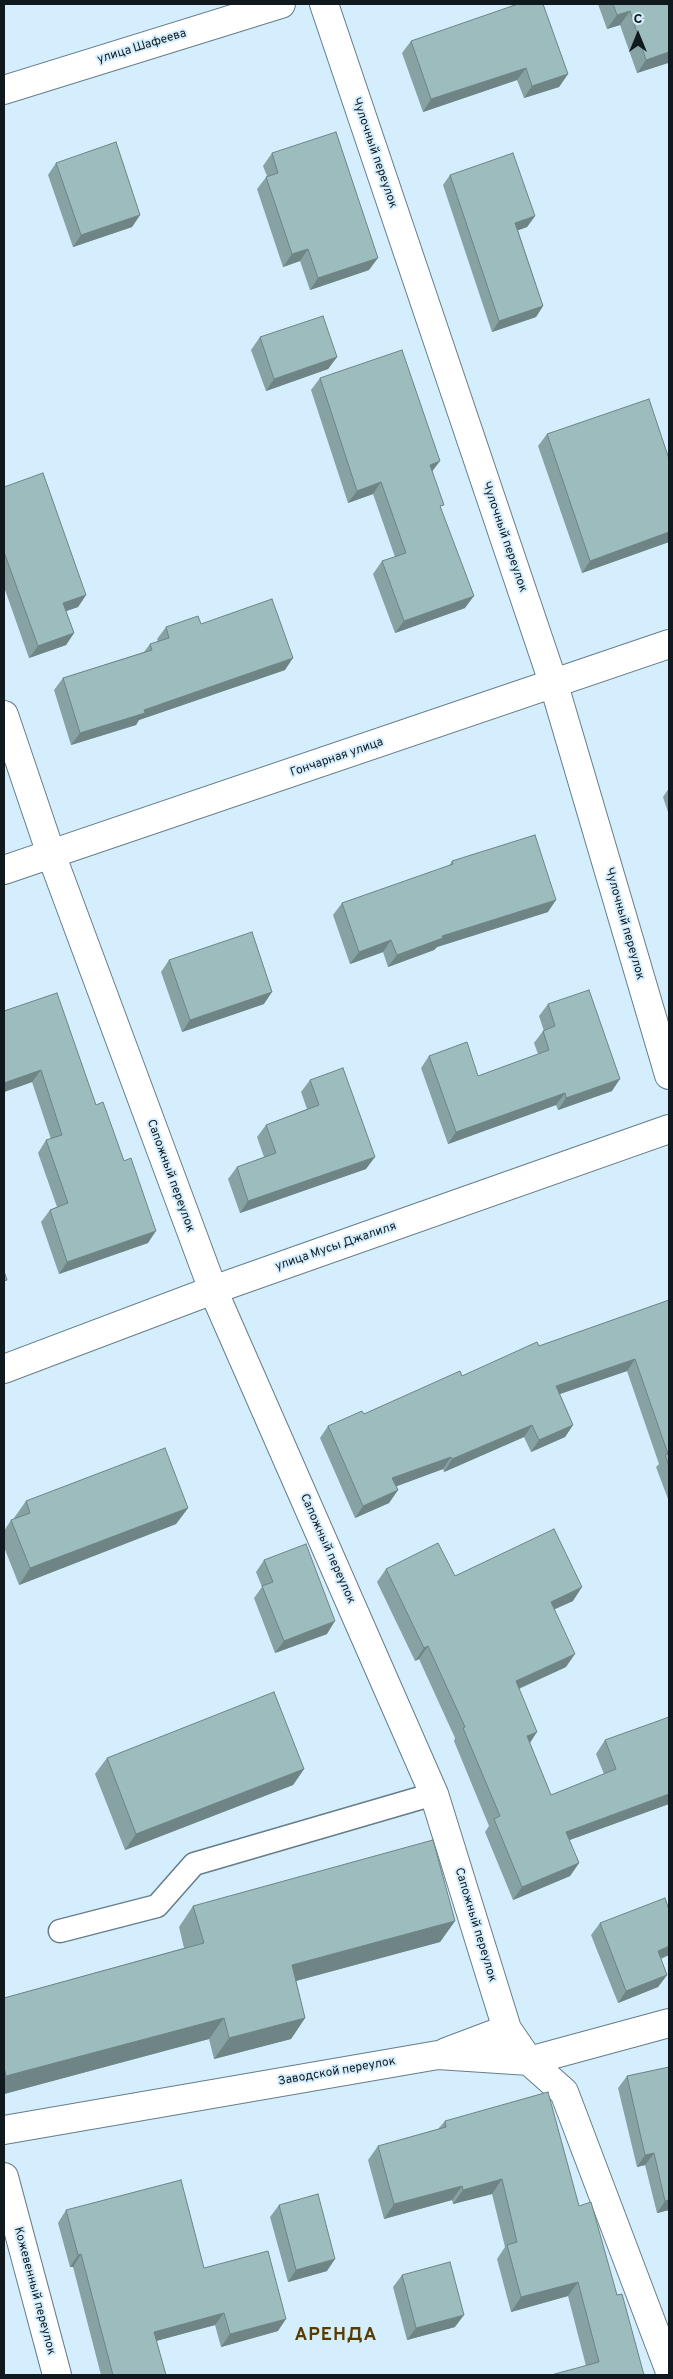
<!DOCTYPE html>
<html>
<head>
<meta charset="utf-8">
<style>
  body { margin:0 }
  #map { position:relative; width:673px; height:2379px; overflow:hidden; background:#d4eefd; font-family:Overpass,sans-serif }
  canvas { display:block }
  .frame { position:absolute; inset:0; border:5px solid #10191e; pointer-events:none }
  .north { position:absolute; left:613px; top:10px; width:50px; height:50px; -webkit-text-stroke:4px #d4eefd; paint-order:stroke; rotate:0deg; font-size:14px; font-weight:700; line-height:20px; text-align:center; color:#10191e }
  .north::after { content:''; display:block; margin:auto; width:18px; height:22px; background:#10191e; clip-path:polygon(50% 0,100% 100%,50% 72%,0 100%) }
</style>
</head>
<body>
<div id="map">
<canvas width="673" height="2379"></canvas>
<div class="frame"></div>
<div class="north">С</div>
</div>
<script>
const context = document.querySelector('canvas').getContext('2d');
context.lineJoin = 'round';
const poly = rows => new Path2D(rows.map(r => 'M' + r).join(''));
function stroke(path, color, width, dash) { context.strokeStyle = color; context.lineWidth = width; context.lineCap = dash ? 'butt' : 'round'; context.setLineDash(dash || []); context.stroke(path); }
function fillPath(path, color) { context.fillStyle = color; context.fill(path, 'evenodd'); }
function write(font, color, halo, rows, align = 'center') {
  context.font = font + ' Overpass,sans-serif'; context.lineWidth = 4; context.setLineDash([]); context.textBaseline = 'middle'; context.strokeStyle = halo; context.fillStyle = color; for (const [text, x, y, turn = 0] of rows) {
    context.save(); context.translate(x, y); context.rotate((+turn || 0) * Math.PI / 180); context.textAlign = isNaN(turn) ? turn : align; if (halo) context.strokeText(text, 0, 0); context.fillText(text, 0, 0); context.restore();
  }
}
const lane = poly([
  [60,1931,157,1906,194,1864,434,1794]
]);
const street = poly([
  [324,4,554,685,669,1075],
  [4,90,281,4],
  [4,715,51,854,213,1290,434,1794,507,2029,529,2061,564,2092,669,2369],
  [4,870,669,644],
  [446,2052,507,2029],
  [4,2130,438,2055,529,2061,669,2023],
  [4,2177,57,2375]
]);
const secondary = poly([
  [4,1369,213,1290,669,1129]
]);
stroke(lane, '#667d8a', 25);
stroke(street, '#667d8a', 30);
stroke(secondary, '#667d8a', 30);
stroke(lane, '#fff', 22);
stroke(street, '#fff', 28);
stroke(secondary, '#fff', 28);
fillPath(poly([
  [598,4,669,4,669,61,668,63,637,73,620,25,607,29],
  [411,41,568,74,559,87,524,98,517,80,423,112,402,53],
  [272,153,369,270,310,290,300,261,283,267,257,189,267,176,263,166],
  [56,163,140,215,132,227,73,247,48,175],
  [450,175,535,216,527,227,518,230,543,306,536,317,492,332,443,185],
  [260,337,337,357,328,369,266,391,251,350],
  [320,378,432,472,465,608,395,633,373,574,382,561,395,557,373,494,348,503,311,390],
  [547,434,669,459,669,542,582,573,538,446],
  [4,487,86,595,78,607,66,611,74,633,66,645,29,658,4,587],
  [201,624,285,670,139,720,136,725,71,745,54,690,63,678,144,652,150,644,158,642,157,639,166,627],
  [669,788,669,815,663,797],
  [452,861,548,912,437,947,434,950,388,967,383,952,350,964,333,915,342,903,449,866],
  [169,960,264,1004,182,1032,161,972],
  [548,1004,612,1091,558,1110,556,1105,448,1144,421,1068,429,1056,478,1076,538,1054,534,1043,543,1031,544,1031,539,1016],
  [4,1011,96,1105,148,1243,59,1274,41,1222,50,1210,57,1207,38,1153,46,1140,51,1139,32,1082,4,1092],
  [310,1080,366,1169,240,1213,228,1179,237,1167,264,1157,257,1137,266,1125,307,1109,301,1092],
  [669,1300,669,1499,668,1499,656,1467,659,1464,627,1371,560,1394,573,1425,565,1437,531,1452,524,1437,444,1472,443,1469,396,1486,398,1490,389,1503,355,1518,320,1438,328,1426,364,1414,539,1346],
  [26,1501,188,1508,176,1524,19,1585,4,1547,4,1531,11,1520,15,1519,14,1518],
  [264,1560,327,1634,275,1653,254,1598,262,1587,256,1572],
  [386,1569,455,1576,573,1601,554,1609,566,1667,519,1689,530,1743,551,1795,604,1774,596,1754,605,1740,669,1719,669,1804,569,1840,579,1863,570,1876,513,1900,485,1832,489,1826,454,1741,455,1738,419,1659,415,1661,377,1582],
  [107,1758,304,1769,293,1785,125,1850,95,1774],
  [193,1906,455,1921,440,1942,296,1981,305,2018,291,2039,214,2059,209,2039,4,2094,4,1998,184,1948,179,1927],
  [600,1923,669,1955,661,1959,667,1975,658,1987,618,2003,591,1935],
  [669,2067,669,2210,657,2213,645,2165,637,2167,618,2088,627,2076],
  [445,2121,579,2206,617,2295,644,2375,586,2366,568,2296,511,2312,497,2259,505,2247,492,2194,453,2204,452,2200,384,2219,368,2160,378,2146,438,2129],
  [279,2205,327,2271,288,2282,270,2217],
  [66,2210,204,2268,278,2331,221,2347,215,2325,156,2341,166,2375,101,2375,73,2267,70,2267,58,2223],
  [402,2275,455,2327,407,2340,393,2287]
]), '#87a2a3');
fillPath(poly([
  [630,11,620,25,607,29,617,15],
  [669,52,669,61,668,63,637,73,646,60],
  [526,68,517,80,423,112,431,99],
  [568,74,559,87,524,98,532,86],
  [140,215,132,227,73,247,81,235],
  [535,216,527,227,508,234,515,223],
  [308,249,300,261,283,267,292,254],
  [378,258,369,270,310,290,318,278],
  [543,306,536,317,492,332,499,321],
  [337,357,328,369,266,391,274,379],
  [440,461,431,473,430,465],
  [381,482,373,494,348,503,357,491],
  [669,532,669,542,582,573,590,561],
  [86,595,78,607,55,615,63,603],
  [474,596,465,608,395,633,404,621],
  [74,633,66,645,29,658,38,646],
  [293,658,285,670,139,720,136,725,71,745,80,733,144,710],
  [556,900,548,912,437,947,434,950,388,967,397,955,442,936],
  [391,940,383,952,350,964,359,952],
  [272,992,264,1004,182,1032,190,1020],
  [41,1070,32,1082,4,1092,4,1083],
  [620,1079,612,1091,558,1110,566,1098],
  [565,1093,556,1105,448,1144,456,1132],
  [375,1157,366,1169,240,1213,248,1201],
  [156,1231,148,1243,59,1274,67,1262],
  [635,1359,627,1371,548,1398,556,1386],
  [532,1425,524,1437,444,1472,452,1459],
  [573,1425,565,1437,531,1452,539,1440],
  [451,1457,443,1469,384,1491,392,1478],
  [398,1490,389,1503,355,1518,363,1506],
  [188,1508,176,1524,19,1585,30,1568],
  [582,1587,573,1601,542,1615,551,1602],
  [335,1621,327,1634,275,1653,284,1641],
  [428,1646,419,1659,415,1661,424,1648],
  [575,1654,566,1667,506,1694,516,1681],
  [537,1732,528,1746,527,1736],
  [304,1769,293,1785,125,1850,136,1834],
  [669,1794,669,1804,556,1845,566,1832],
  [579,1863,570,1876,513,1900,522,1887],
  [455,1921,440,1942,277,1986,292,1965],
  [669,1946,669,1955,649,1963,658,1951],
  [667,1975,658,1987,618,2003,626,1991],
  [224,2018,209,2039,4,2094,4,2080,6,2076],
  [305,2018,291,2039,214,2059,229,2038],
  [654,2153,645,2165,637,2167,645,2155],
  [502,2179,492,2194,453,2204,463,2190],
  [462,2186,452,2200,384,2219,394,2204],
  [669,2200,669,2210,657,2213,665,2201],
  [81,2254,73,2267,70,2267,78,2255],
  [335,2259,327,2271,288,2282,296,2270],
  [578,2282,568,2296,511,2312,521,2297],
  [224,2313,215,2325,145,2344,154,2332],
  [464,2315,455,2327,407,2340,416,2328],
  [286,2319,278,2331,221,2347,230,2334]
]), '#6e8485');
const building = poly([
  [518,4,543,4,568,74,532,86,526,68,431,99,411,41,518,4],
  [613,4,669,4,669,52,646,60,630,11,617,15,613,4],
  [336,132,378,258,318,278,308,249,292,254,266,177,278,173,272,153,336,132],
  [116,142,140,215,81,235,56,163,116,142],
  [513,153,535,216,515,223,543,306,499,321,450,175,513,153],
  [323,316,337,357,274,379,260,337,323,316],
  [402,350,440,461,430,465,444,505,440,506,474,596,404,621,382,561,406,553,381,482,357,491,320,378,402,350],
  [649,399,669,459,669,532,590,561,547,434,649,399],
  [43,473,86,595,63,603,74,633,38,646,4,552,4,487,43,473],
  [272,599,293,658,144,710,145,713,80,733,63,678,152,650,150,644,169,638,166,627,198,616,201,624,272,599],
  [535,835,556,900,442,936,443,938,397,955,391,940,359,952,342,903,453,864,452,861,535,835],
  [252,932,272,992,190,1020,169,960,252,932],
  [589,990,620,1079,566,1098,565,1093,456,1132,429,1056,467,1042,478,1076,549,1050,543,1031,555,1026,548,1004,589,990],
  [57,993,96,1105,103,1102,124,1161,131,1158,156,1231,67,1262,50,1210,68,1203,46,1140,62,1135,41,1070,4,1083,4,1011,57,993],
  [343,1068,375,1157,248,1201,237,1167,276,1153,266,1125,319,1105,310,1080,343,1068],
  [4,1271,7,1280,4,1281,4,1271],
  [669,1300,669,1466,665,1455,668,1454,635,1359,556,1386,573,1425,539,1440,532,1425,452,1459,451,1457,392,1478,398,1490,363,1506,328,1426,362,1411,364,1414,460,1371,462,1376,537,1342,539,1346,669,1300],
  [165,1448,188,1508,30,1568,11,1520,30,1513,26,1501,165,1448],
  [554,1529,582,1587,551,1602,575,1654,516,1681,537,1732,527,1736,551,1795,616,1769,605,1740,669,1717,669,1794,566,1832,579,1863,522,1887,494,1819,500,1816,463,1728,465,1727,428,1646,424,1648,386,1569,438,1543,455,1576,554,1529],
  [306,1544,335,1621,284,1641,262,1586,273,1582,264,1560,306,1544],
  [274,1692,304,1769,136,1834,107,1758,274,1692],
  [433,1840,455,1921,292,1965,305,2018,229,2038,224,2018,6,2076,4,2067,4,1998,204,1943,193,1906,433,1840],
  [665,1898,669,1910,669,1946,658,1951,667,1975,626,1991,600,1923,665,1898],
  [669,2067,669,2200,665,2201,654,2153,645,2155,627,2076,669,2067],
  [548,2092,579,2206,591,2202,617,2295,622,2294,644,2375,551,2375,599,2362,578,2282,521,2297,507,2245,517,2242,502,2179,463,2190,462,2186,394,2204,378,2146,446,2127,445,2121,548,2092],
  [181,2180,204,2268,268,2251,286,2319,230,2334,224,2313,154,2332,166,2375,113,2375,81,2254,78,2255,66,2210,181,2180],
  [318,2194,335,2259,296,2270,279,2205,318,2194],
  [450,2262,464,2315,416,2328,402,2275,450,2262]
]);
fillPath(building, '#9dbcbe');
stroke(building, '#6e8485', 1);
write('12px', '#10191e', '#d4eefd', [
  ["улица Шафеева",142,47,-17],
  ["Чулочный переулок",374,153,71],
  ["Чулочный переулок",504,537,71],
  ["Гончарная улица",337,758,-19],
  ["Чулочный переулок",624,924,74],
  ["Сапожный переулок",170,1176,70],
  ["улица Мусы Джалиля",336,1247,-19],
  ["Сапожный переулок",327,1549,66],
  ["Сапожный переулок",475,1925,73],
  ["Заводской переулок",337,2072,-10],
  ["Кожевенный переулок",34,2291,75]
]);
context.letterSpacing = '1px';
write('bold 18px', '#583b00', '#d4eefd', [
  ["АРЕНДА",336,2336]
]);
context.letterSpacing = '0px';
</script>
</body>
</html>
